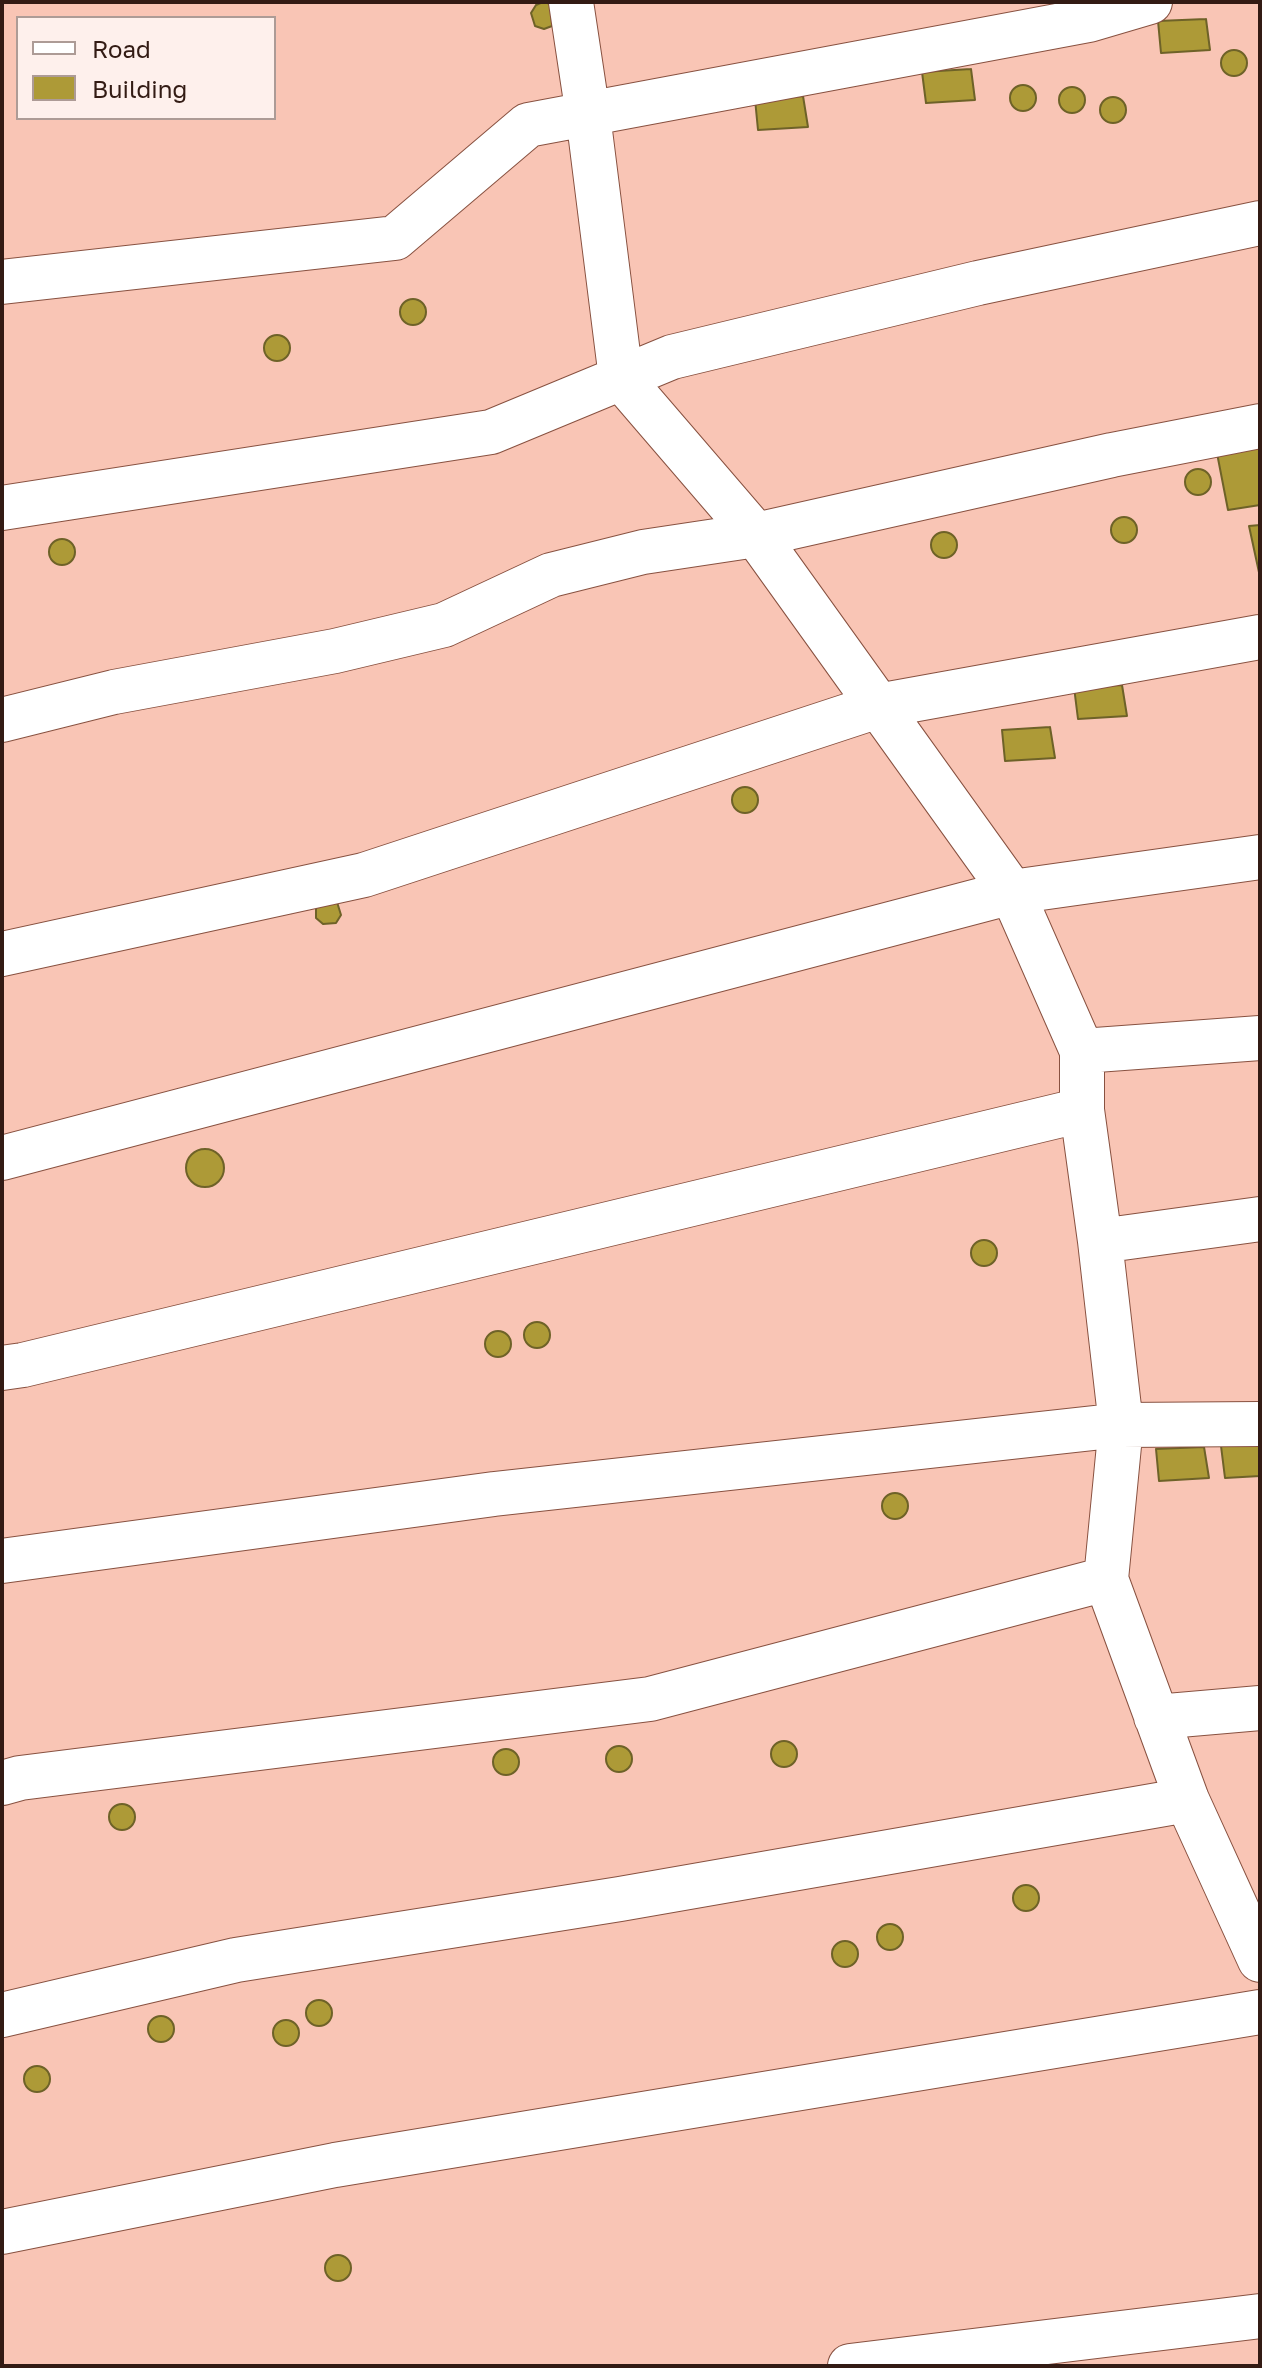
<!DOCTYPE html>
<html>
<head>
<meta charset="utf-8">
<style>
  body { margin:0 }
  #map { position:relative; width:1262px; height:2368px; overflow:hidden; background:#f9c5b5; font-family:"Golos Text",sans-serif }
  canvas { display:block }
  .frame { position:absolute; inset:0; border:4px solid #331b14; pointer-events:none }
  .legend { position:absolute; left:16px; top:16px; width:260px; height:104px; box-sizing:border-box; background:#fef0ec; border:2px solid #ad9b96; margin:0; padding:10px 14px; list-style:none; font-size:24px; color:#331b14 }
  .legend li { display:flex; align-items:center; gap:16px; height:40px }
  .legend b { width:40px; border:2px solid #ad9b96 }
</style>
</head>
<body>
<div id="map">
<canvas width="1262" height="2368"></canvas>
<div class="frame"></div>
<ul class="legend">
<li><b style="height:10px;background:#fff"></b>Road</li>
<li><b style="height:22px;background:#ad9a37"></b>Building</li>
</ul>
</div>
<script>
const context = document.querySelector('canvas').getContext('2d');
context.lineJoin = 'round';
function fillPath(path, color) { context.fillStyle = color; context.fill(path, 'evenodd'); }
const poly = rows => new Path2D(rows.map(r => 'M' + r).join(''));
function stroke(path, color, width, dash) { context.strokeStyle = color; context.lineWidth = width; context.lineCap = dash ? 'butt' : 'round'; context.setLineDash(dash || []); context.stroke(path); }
const building = poly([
  [543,2,551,4,552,26,544,29,535,26,531,13,536,5,543,2],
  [1206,19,1210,50,1161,53,1158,21,1206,19],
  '1221 63a13 13 0 1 1 26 0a13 13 0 1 1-26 0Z',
  [971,69,975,100,926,103,922,72,971,69],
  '1010 98a13 13 0 1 1 26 0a13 13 0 1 1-26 0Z',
  '1059 100a13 13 0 1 1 26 0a13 13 0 1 1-26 0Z',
  [803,96,808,127,758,130,755,99,803,96],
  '1100 110a13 13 0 1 1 26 0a13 13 0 1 1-26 0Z',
  '400 312a13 13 0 1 1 26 0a13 13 0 1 1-26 0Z',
  '264 348a13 13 0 1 1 26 0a13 13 0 1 1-26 0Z',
  [1260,446,1260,505,1228,510,1216,448,1260,446],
  '1185 482a13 13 0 1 1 26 0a13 13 0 1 1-26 0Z',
  '1111 530a13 13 0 1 1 26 0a13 13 0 1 1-26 0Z',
  [1260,525,1260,577,1249,526,1260,525],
  '931 545a13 13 0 1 1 26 0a13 13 0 1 1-26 0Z',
  '49 552a13 13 0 1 1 26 0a13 13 0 1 1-26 0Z',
  [1122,685,1127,716,1078,719,1074,687,1122,685],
  [1050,727,1055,758,1005,761,1002,730,1050,727],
  '732 800a13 13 0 1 1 26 0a13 13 0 1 1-26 0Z',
  [337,902,341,915,336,923,323,924,316,918,316,905,337,902],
  '186 1168a19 19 0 1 1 38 0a19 19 0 1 1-38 0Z',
  '971 1253a13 13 0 1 1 26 0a13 13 0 1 1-26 0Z',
  '524 1335a13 13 0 1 1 26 0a13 13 0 1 1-26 0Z',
  '485 1344a13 13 0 1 1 26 0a13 13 0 1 1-26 0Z',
  [1260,1444,1260,1476,1225,1478,1221,1446,1260,1444],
  [1204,1447,1209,1478,1159,1481,1156,1449,1204,1447],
  '882 1506a13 13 0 1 1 26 0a13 13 0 1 1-26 0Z',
  '771 1754a13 13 0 1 1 26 0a13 13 0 1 1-26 0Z',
  '606 1759a13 13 0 1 1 26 0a13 13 0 1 1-26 0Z',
  '493 1762a13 13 0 1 1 26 0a13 13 0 1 1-26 0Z',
  '109 1817a13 13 0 1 1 26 0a13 13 0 1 1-26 0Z',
  '1013 1898a13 13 0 1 1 26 0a13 13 0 1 1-26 0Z',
  '877 1937a13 13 0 1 1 26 0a13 13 0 1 1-26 0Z',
  '832 1954a13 13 0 1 1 26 0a13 13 0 1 1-26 0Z',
  '306 2013a13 13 0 1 1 26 0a13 13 0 1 1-26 0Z',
  '148 2029a13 13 0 1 1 26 0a13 13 0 1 1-26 0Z',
  '273 2033a13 13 0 1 1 26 0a13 13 0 1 1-26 0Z',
  '24 2079a13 13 0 1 1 26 0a13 13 0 1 1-26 0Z',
  '325 2268a13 13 0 1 1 26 0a13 13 0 1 1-26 0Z'
]);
fillPath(building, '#ad9a37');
stroke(building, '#6e6228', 2);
const minor = poly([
  [571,2,588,115,621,378,756,535,1012,892,1082,1051,1082,1110,1100,1241,1121,1425,1106,1579,1187,1800,1260,1960],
  [2,282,395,238,528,125,1089,20,1150,2],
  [2,508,491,432,672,357,978,283,1260,223],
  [2,720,114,692,335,651,444,625,551,575,643,552,756,535,1112,455,1260,426],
  [2,954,364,875,878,706,1260,637],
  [1082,1051,1260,1038],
  [2,1158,1012,892,1260,857],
  [1100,1241,1260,1219],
  [2,1368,23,1365,1082,1110],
  [2,1561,494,1494,1121,1425,1260,1424],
  [1156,1717,1260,1708],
  [2,1783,20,1778,650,1699,1106,1579],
  [2,2015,236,1960,620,1899,1187,1800],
  [2,2232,335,2165,1260,2012],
  [850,2366,1260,2316]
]);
stroke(minor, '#885140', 46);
stroke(minor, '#fff', 44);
</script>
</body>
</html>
